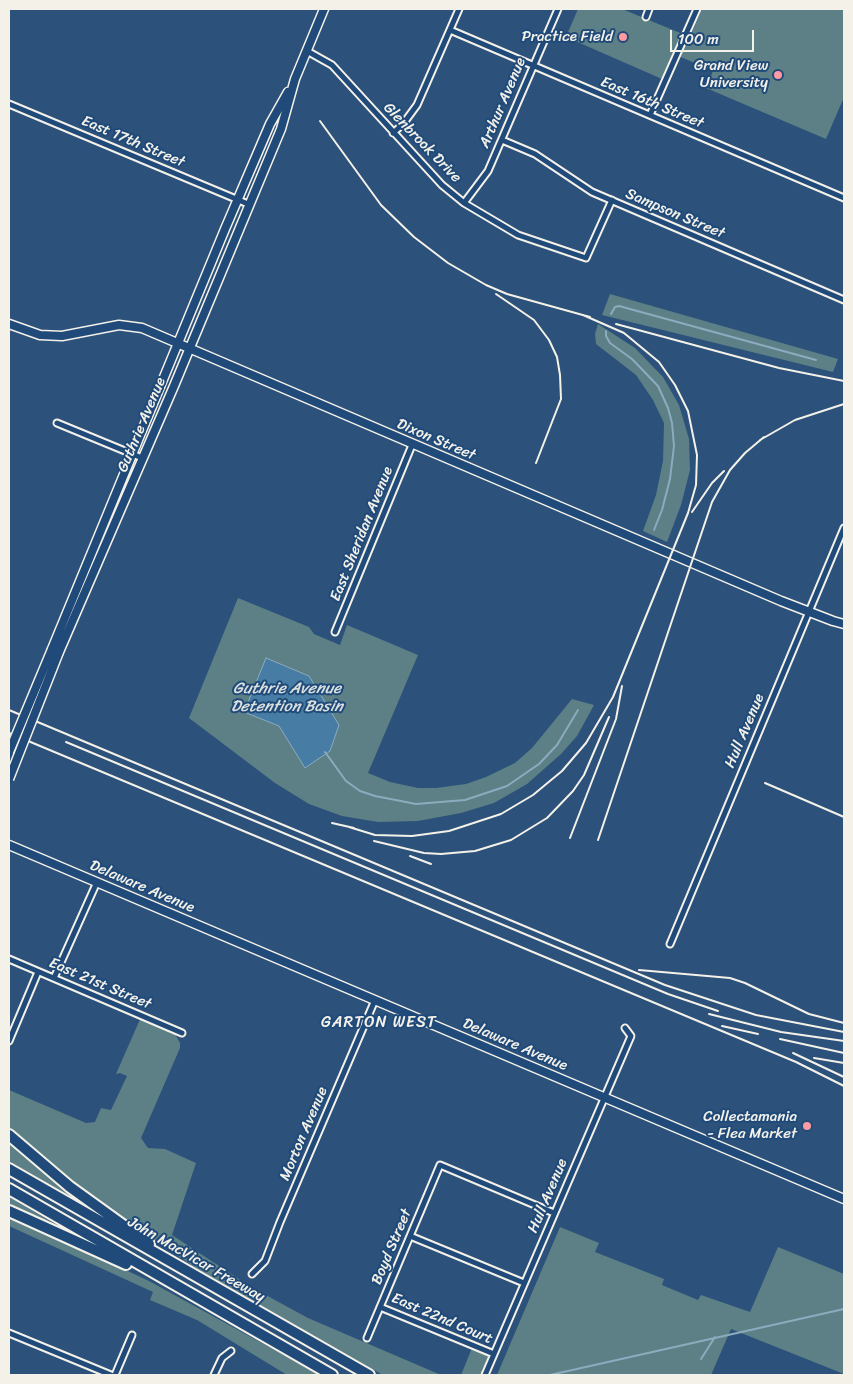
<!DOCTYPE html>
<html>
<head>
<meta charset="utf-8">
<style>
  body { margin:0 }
  #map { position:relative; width:853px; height:1384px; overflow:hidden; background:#2c517b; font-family:Sriracha,sans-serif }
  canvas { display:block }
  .frame { position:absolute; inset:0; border:10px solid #f4f1e8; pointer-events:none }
  .scale { position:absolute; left:670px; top:30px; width:84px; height:22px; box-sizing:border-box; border:2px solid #f4f1e8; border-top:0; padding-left:6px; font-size:15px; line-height:18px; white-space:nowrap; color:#f4f1e8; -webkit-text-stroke:4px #1f4a7a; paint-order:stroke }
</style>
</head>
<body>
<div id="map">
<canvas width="853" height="1384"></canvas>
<div class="frame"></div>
<div class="scale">100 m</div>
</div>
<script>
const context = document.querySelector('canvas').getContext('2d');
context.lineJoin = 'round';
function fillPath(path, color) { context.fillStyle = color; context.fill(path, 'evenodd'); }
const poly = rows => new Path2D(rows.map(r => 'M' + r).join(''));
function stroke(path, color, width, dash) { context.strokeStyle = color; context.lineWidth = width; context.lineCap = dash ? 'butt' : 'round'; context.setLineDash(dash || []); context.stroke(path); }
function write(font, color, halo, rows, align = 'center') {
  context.font = font + ' Sriracha,sans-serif'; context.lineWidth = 4; context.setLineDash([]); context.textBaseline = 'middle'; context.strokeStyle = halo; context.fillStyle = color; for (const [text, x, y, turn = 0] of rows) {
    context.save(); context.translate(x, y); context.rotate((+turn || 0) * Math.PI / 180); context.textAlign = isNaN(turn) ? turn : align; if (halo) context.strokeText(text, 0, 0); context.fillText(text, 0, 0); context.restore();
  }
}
fillPath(poly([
  [578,9,622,9,690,37,702,9,844,9,844,97,826,139,706,88,713,71,674,54,662,79,566,37],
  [610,294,838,359,833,372,602,315],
  [598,324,635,348,663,377,679,405,689,439,690,470,681,505,667,542,643,531,656,495,663,461,664,423,653,400,636,375,596,344,595,334],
  [238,598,309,627,314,634,340,645,347,625,418,655,368,773,390,782,418,788,436,788,466,784,486,777,515,763,532,748,572,699,594,705,577,736,561,754,527,784,494,803,461,813,418,821,378,822,342,816,309,804,275,783,189,718],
  [141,1017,175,1034,180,1043,180,1048,141,1138,148,1148,165,1149,196,1163,172,1235,251,1287,308,1318,441,1375,383,1375,199,1270,88,1196,9,1130,9,1090,86,1123,95,1122,101,1108,111,1110,127,1076,120,1073,116,1074],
  [9,1139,95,1211,9,1161],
  [9,1197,70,1233,9,1207],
  [9,1215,149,1281,320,1375,287,1375,197,1320,150,1300,153,1292,9,1226],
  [560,1227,599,1243,595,1252,664,1279,662,1285,698,1300,701,1295,750,1312,778,1247,844,1274,844,1374,731,1329,711,1375,497,1375],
  [472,1348,489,1356,482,1375,461,1375]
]), '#5c8085');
const water = poly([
  [266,658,309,676,339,725,330,751,305,768,279,726,244,712,266,658]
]);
fillPath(water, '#477da4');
stroke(water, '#8cabbf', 1);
stroke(poly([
  [611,314,615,307,619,306,816,360],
  [606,331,606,336,610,343,632,359,658,386,668,408,672,423,674,446,670,479,662,510,654,530],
  [325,752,346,781,360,791,375,796,416,804,465,800,507,786,539,764,557,745,578,710],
  [701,1359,715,1337],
  [550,1375,844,1309]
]), '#8cabbf', 2);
const street = poly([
  [646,17,649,9],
  [450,30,844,198],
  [307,51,332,65,442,185,464,203,518,235,586,258,612,200],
  [9,104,248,204],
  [650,115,697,9],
  [393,133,403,124,417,105,459,9],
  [502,140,535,154,592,192,844,300],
  [464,203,488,171,558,9],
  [57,423,142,458],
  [335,632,412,445],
  [670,944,844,528],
  [9,959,182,1033],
  [54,978,97,882],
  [9,1041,38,972],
  [410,1236,524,1283],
  [252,1274,265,1261,280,1222,375,1000],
  [380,1307,494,1354],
  [9,1333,111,1375],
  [367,1338,440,1165,554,1213],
  [115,1375,132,1335],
  [214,1375,222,1358,231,1351],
  [485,1375,631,1036,625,1028]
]);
const secondary = poly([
  [9,324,40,335,62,336,119,325,142,328,781,601,833,621,844,624],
  [52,649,225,229,270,124,288,92],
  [59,652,174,386,281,129,295,79,324,9],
  [9,845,844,1199]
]);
const highway = poly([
  [9,1135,70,1187,149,1244],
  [9,1169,369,1375],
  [9,1189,332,1375],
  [9,1211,126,1264]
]);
stroke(street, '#f4f1e8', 9);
stroke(secondary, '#f4f1e8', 11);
stroke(highway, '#f4f1e8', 14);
stroke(street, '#1f4a7a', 5);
stroke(secondary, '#1f4a7a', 8);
stroke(highway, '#1f4a7a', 10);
stroke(poly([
  [320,121,381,205,414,237,448,263,486,285,507,294,590,317],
  [496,294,534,320,549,340,557,357,560,375,561,399,536,463],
  [616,324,779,368,844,381],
  [760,440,795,420,844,404],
  [692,512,712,483,724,471],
  [9,710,665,985,756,1015,844,1032],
  [9,733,796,1062,844,1086],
  [66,742,668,994,718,1011],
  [765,783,844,817],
  [332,823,354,828],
  [349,827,375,835,412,836,449,831,501,814,533,795,562,771,586,743,613,697,688,513,696,485,697,455,688,411,675,385,659,362,624,333,583,315],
  [570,838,616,719,622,686],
  [598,840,712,502,730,470,745,453,764,437],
  [374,841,424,853,441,854,475,851,511,840,547,818,573,791,584,775,609,717],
  [410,856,431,864],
  [639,970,730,978,745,983,809,1014,844,1023],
  [709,1014,781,1032,844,1041],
  [722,1026,758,1034],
  [780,1039,844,1053],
  [793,1053,844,1077],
  [814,1058,844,1063]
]), '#f4f1e8', 2);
const secondaryBridge = poly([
  [9,752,52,649],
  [9,779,59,652]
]);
stroke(secondaryBridge, '#f4f1e8', 11, []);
stroke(secondaryBridge, '#1f4a7a', 8);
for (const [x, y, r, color] of [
  [623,37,5,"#ff9aa2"],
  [778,75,5,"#ff9aa2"],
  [807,1126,5,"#ff9aa2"]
]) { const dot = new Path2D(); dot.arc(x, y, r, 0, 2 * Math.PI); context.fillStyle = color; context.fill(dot); stroke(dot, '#1f4a7a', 2); }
write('15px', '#f4f1e8', '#1f4a7a', [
  ["Practice Field",613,37],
  ["Grand View",768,66],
  ["University",768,83],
  ["Collectamania",797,1117],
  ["- Flea Market",797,1134]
], 'right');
write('15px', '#f4f1e8', '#1f4a7a', [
  ["Arthur Avenue",503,103,-67],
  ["East 16th Street",652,103,23],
  ["East 17th Street",133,142,23],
  ["Glenbrook Drive",422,143,46],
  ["Sampson Street",675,214,23],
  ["Guthrie Avenue",142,425,-67],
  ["Dixon Street",436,440,23],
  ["East Sheridan Avenue",362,534,-68],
  ["Hull Avenue",745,731,-67],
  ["Delaware Avenue",142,887,23],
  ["East 21st Street",100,984,23],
  ["Delaware Avenue",515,1045,23],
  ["Morton Avenue",304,1134,-67],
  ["Hull Avenue",548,1196,-67],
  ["Boyd Street",392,1247,-67],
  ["John MacVicar Freeway",196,1260,30],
  ["East 22nd Court",442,1319,23]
]);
write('italic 16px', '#dae0de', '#1f4a7a', [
  ["Guthrie Avenue",287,689],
  ["Detention Basin",287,707]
]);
context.letterSpacing = '1px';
write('16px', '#f4f1e8', '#1f4a7a', [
  ["GARTON WEST",379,1023]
]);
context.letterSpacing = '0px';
</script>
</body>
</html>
